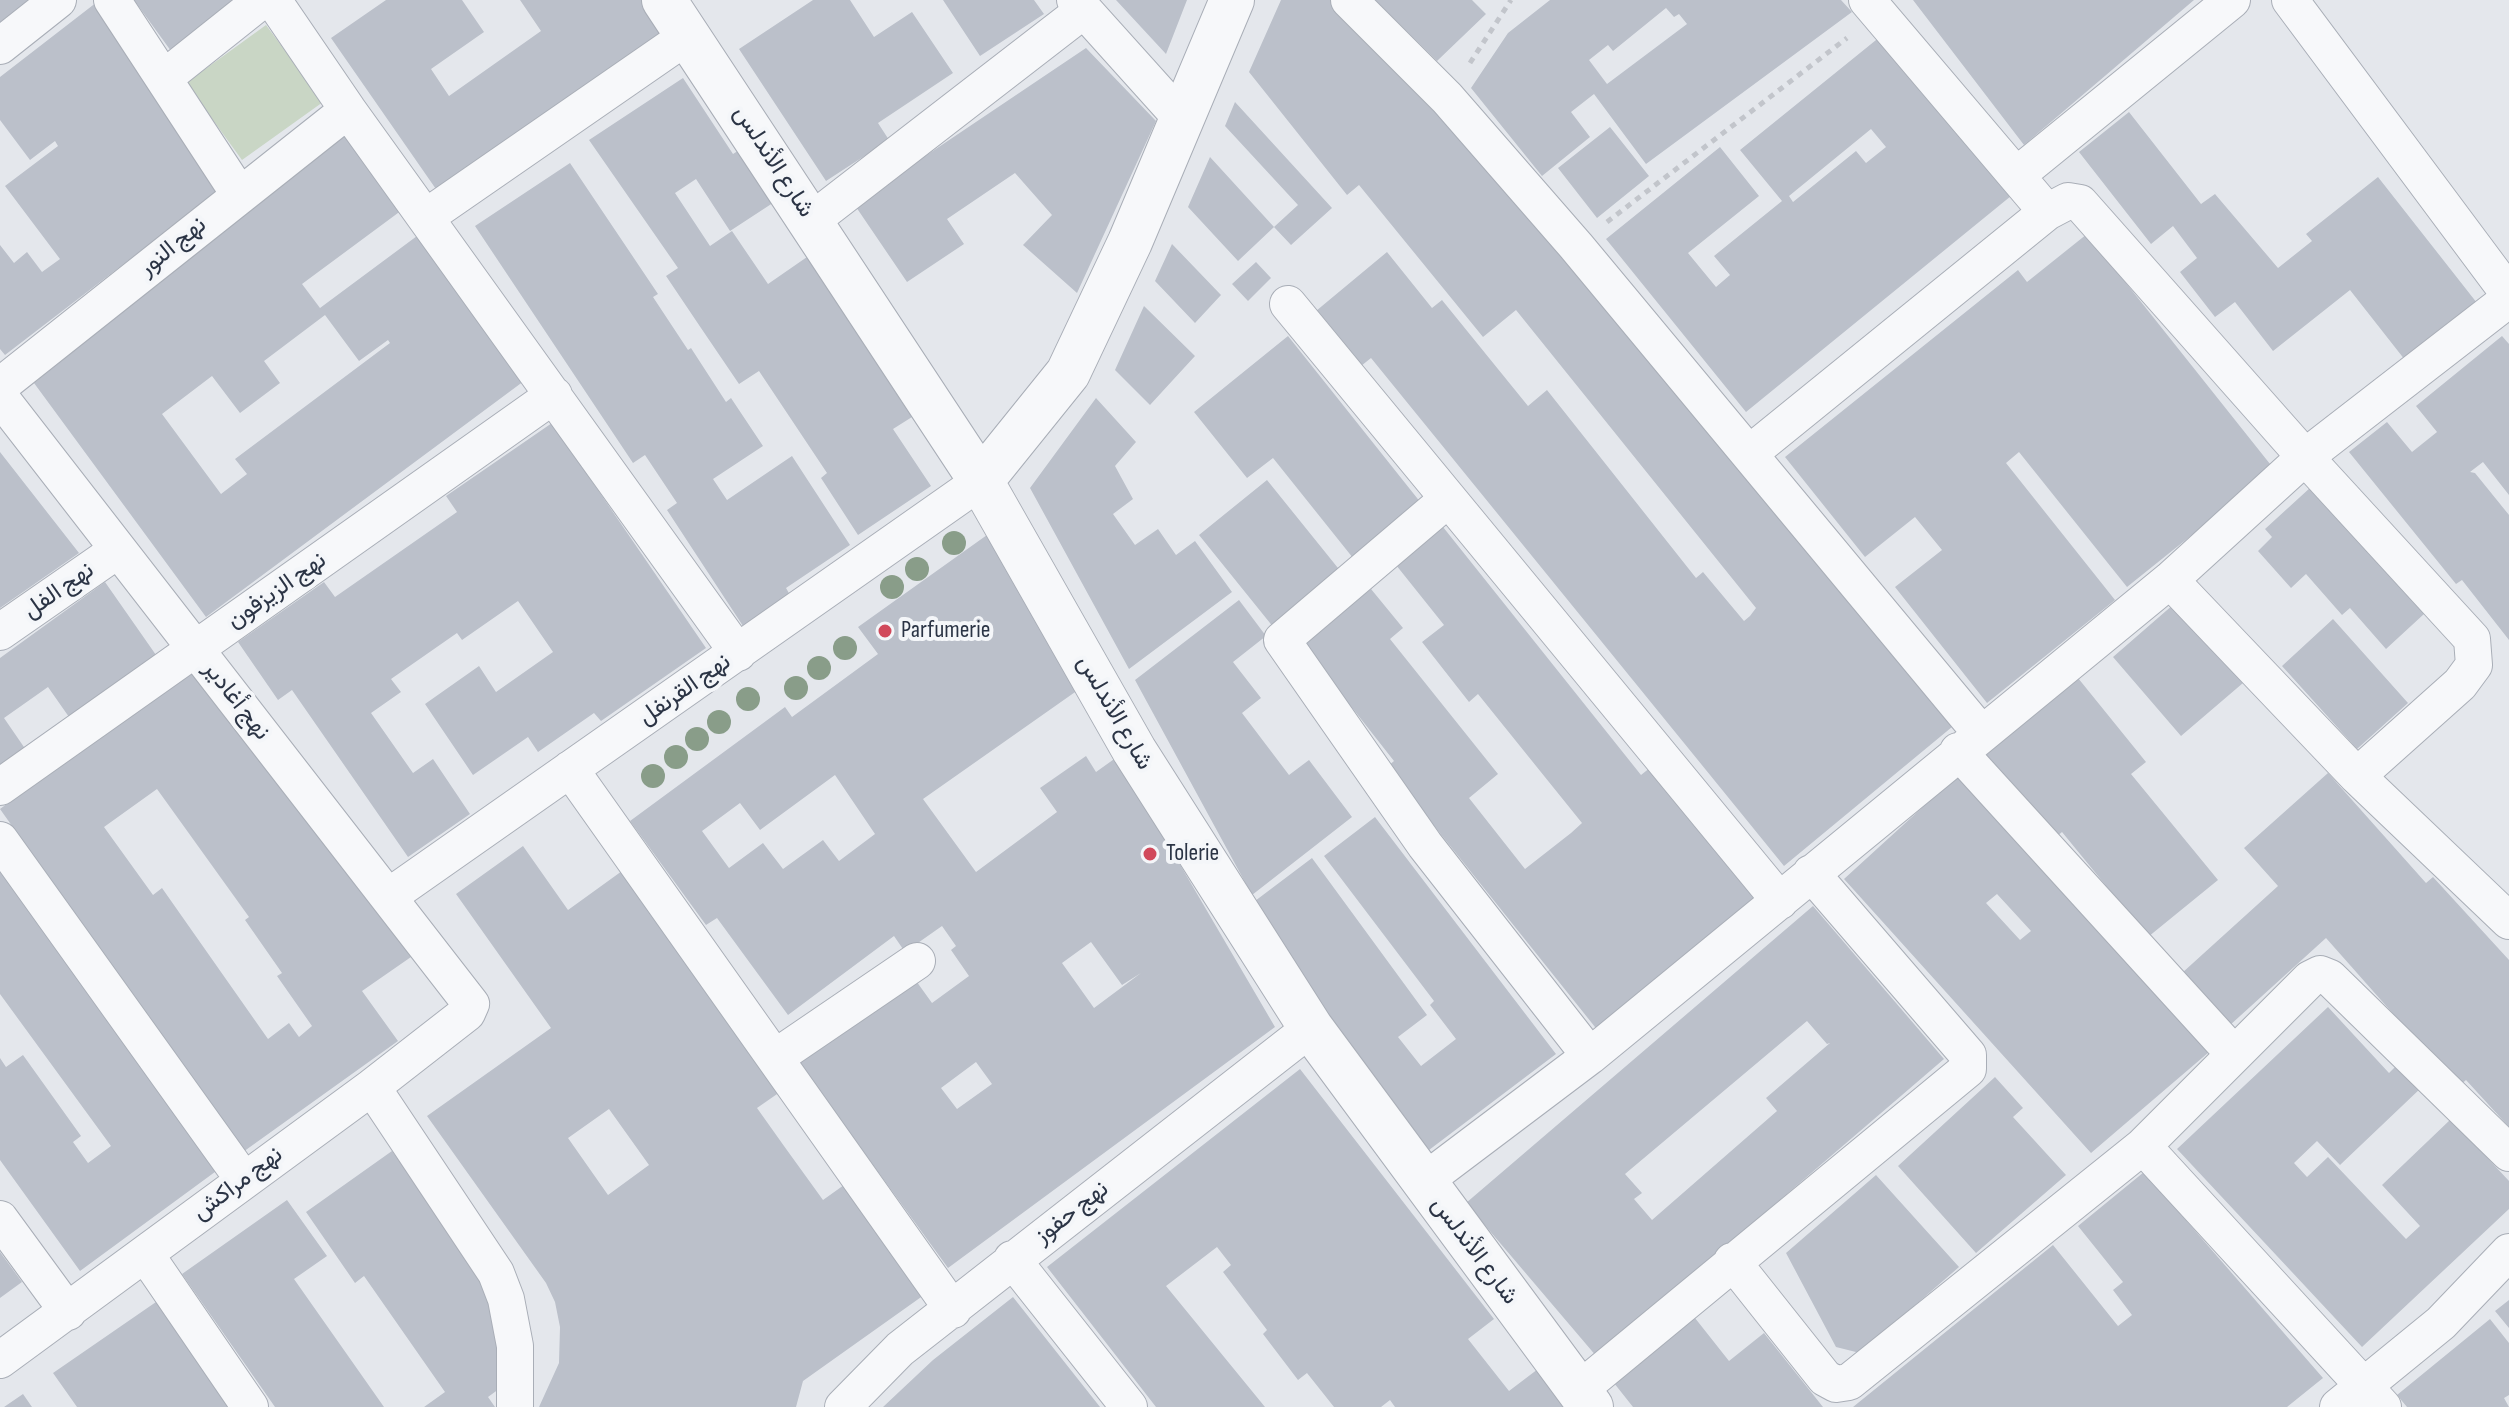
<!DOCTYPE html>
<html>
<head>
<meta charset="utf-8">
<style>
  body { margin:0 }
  canvas { display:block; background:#e4e7ec }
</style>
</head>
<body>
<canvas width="2509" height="1407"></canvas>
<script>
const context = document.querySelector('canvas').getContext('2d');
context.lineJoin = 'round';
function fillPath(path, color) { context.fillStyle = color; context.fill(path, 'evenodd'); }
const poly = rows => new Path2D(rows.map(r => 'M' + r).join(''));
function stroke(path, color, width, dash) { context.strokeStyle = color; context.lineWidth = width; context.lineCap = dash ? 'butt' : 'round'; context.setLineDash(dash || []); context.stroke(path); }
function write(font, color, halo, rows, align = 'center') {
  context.font = font + ' "Sofia Sans Condensed",Vazirmatn,sans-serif'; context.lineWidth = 8; context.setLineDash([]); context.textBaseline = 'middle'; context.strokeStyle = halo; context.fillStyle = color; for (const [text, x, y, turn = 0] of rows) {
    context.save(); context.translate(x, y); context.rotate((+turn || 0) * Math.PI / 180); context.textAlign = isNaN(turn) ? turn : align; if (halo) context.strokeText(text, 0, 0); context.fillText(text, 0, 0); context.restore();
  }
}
fillPath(poly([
  [266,25,323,102,242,160,186,83]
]), '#c9d6c5');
fillPath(poly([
  [0,0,32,0,0,23],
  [134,0,231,0,234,5,171,51],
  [386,0,462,0,484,32,431,69,449,96,541,31,520,0,644,0,669,35,438,192,331,38],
  [813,0,850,0,874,37,912,12,953,73,878,123,889,140,826,181,739,49],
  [943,0,1034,0,1044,14,980,56],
  [1116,0,1187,0,1166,54],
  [1281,0,1331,0,1378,46,1574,262,1952,727,1784,866,1371,358,1361,366,1316,311,1387,252,1432,308,1442,300,1528,406,1547,390,1696,578,1703,572,1744,621,1750,616,1756,608,1516,310,1483,337,1359,185,1347,195,1249,72],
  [1375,0,1472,0,1486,14,1437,61],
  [1550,0,1841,0,1852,12,1646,164,1594,94,1571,112,1590,137,1542,176,1471,88,1508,33],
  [1666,8,1674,17,1679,14,1687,24,1607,84,1589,60,1608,45,1613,51],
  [1913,0,2194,0,2024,145],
  [97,2,220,190,5,355,0,349,0,245,14,263,27,252,42,272,60,259,5,186,58,146,55,141,30,160,0,120,0,77],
  [1881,36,2011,196,1746,412,1606,239,1720,147,1759,196,1688,253,1716,287,1730,275,1714,256,1782,201,1740,150],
  [1871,129,1886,147,1866,163,1856,151,1793,202,1789,196],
  [1086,48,1156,121,1077,293,1023,245,1052,215,1015,173,947,219,964,244,907,282,854,204],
  [683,78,733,154,747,145,782,197,730,231,696,179,675,193,710,246,732,231,768,284,807,257,912,417,893,429,931,486,858,535,821,478,827,473,759,371,739,384,701,328,666,276,678,268,589,140],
  [1235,102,1332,208,1291,245,1274,227,1298,205,1225,126],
  [2129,112,2201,204,2215,194,2278,268,2312,241,2306,234,2378,177,2477,303,2405,360,2350,290,2273,351,2235,302,2215,317,2180,272,2197,258,2173,226,2151,244,2079,152],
  [1610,127,1649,176,1597,218,1558,168],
  [346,134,402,210,302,284,320,308,417,236,524,381,206,617,34,383],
  [325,315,359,361,388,340,390,343,235,459,247,474,221,494,162,414,212,376,240,413,280,383,264,361],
  [1210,157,1274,227,1238,261,1188,207],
  [570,163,658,294,653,297,688,350,691,348,726,402,731,398,763,446,713,479,727,500,792,456,850,545,786,588,790,595,743,626,667,510,677,503,645,455,633,463,475,226],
  [2087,234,2274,469,2127,587,2019,452,2006,463,2115,600,1987,703,1895,587,1942,550,1915,517,1865,557,1785,457,2018,270,2027,282],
  [1172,244,1221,295,1195,323,1155,281],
  [1256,262,1271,278,1248,301,1232,284],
  [1144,306,1195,356,1150,405,1115,370],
  [1288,336,1421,503,1353,558,1273,458,1247,478,1194,412],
  [2502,336,2509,344,2509,495,2483,462,2470,472,2475,473,2509,515,2509,640,2462,580,2456,584,2349,452,2387,422,2412,452,2437,432,2416,406],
  [1096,398,1136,442,1115,466,1133,499,1113,514,1135,545,1158,529,1176,555,1195,541,1232,592,1129,669,1030,488],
  [552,423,706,648,601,721,594,713,538,752,528,737,473,775,425,704,479,666,496,692,553,652,518,601,462,640,457,633,391,679,401,692,371,713,413,773,433,759,470,814,408,857,292,690,278,700,238,642,324,582,335,597,457,512,446,496],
  [0,452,79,553,0,608],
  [1267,480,1342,573,1274,628,1199,535],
  [2311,487,2424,614,2386,649,2350,608,2342,615,2306,574,2291,588,2258,551,2272,537,2265,529],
  [1443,527,1641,775,1651,767,1759,902,1599,1032,1387,767,1394,761,1302,644,1371,589,1403,628,1390,639,1498,774,1469,798,1525,869,1571,833,1582,823,1478,694,1469,702,1422,642,1444,625,1396,565],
  [987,535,1078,690,923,799,976,872,1057,812,1040,788,1086,756,1096,772,1117,757,1275,1027,948,1268,799,1063,914,978,932,1003,969,976,951,950,956,946,942,926,905,952,894,936,788,1015,717,918,706,925,630,821,785,707,792,717,878,654,858,627],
  [835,775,875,834,839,861,823,840,783,869,763,843,729,868,702,831,740,803,760,830],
  [1091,942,1122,985,1141,973,1094,1008,1062,963],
  [976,1062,992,1084,957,1109,941,1088],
  [105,582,156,655,69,717,48,687,4,718,26,750,0,768,0,658],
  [1239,600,1266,636,1233,662,1261,698,1242,713,1289,775,1309,760,1352,817,1252,895,1135,680],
  [2174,604,2243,683,2181,736,2113,657],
  [2333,619,2408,703,2357,749,2282,666],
  [192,668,411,957,362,991,398,1041,243,1152,0,809],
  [157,789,249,917,245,920,282,973,277,976,312,1026,299,1037,289,1023,268,1039,162,888,153,895,104,827],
  [2078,678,2146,762,2131,774,2218,880,2148,937,2062,832,2049,843,1980,759],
  [2328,773,2426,883,2433,877,2509,960,2509,1127,2466,1080,2458,1087,2326,938,2229,1026,2182,973,2278,886,2244,848],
  [1959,774,2209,1052,2091,1153,1844,879],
  [1997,894,2031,931,2020,940,1986,903],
  [1375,817,1556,1054,1429,1150,1291,965,1255,901,1312,858,1427,1015,1398,1037,1421,1066,1456,1039,1430,1005,1434,1001,1324,856],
  [523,846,568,910,622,871,780,1092,757,1108,784,1146,823,1200,844,1185,924,1295,803,1381,796,1407,539,1407,559,1363,560,1327,555,1302,546,1283,427,1116,551,1028,456,894],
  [609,1109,649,1165,608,1195,568,1138],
  [0,871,219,1169,80,1271,0,1160,0,1058,6,1067,23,1055,81,1136,73,1142,88,1163,111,1146,0,994],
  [1813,906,1944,1059,1597,1357,1466,1203],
  [1807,1021,1827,1044,1830,1043,1766,1098,1777,1111,1652,1220,1634,1199,1642,1193,1625,1174],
  [2328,1007,2389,1073,2399,1063,2422,1087,2340,1165,2317,1141,2294,1163,2307,1177,2328,1157,2406,1239,2420,1226,2382,1185,2451,1119,2509,1181,2509,1209,2362,1347,2177,1149],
  [1300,1069,1494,1319,1468,1339,1509,1391,1538,1369,1567,1407,1395,1407,1390,1400,1381,1407,1334,1407,1307,1373,1298,1380,1263,1334,1267,1330,1223,1272,1231,1265,1217,1247,1166,1286,1265,1407,1156,1407,1047,1267],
  [1995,1077,2023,1108,2013,1117,2066,1175,1976,1253,1898,1166],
  [392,1151,481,1276,498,1333,503,1386,488,1397,495,1407,424,1407,445,1392,364,1276,355,1283,306,1212],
  [2144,1172,2323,1378,2287,1407,1853,1407,2053,1245,2118,1326,2132,1315,2113,1290,2123,1282,2078,1226],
  [1876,1175,1959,1267,1860,1353,1836,1347,1786,1253],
  [287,1200,327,1256,294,1279,384,1407,275,1407,182,1274],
  [0,1252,22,1282,0,1298],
  [1013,1297,1100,1407,883,1407,933,1360],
  [2509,1300,2509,1328,2495,1311],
  [156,1302,228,1407,77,1407,53,1373],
  [1695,1318,1729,1361,1764,1333,1823,1407,1633,1407,1614,1383],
  [2490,1319,2509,1343,2509,1395,2504,1398,2509,1407,2407,1407,2397,1395],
  [23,1394,32,1407,4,1407]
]), '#bbc0ca');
const minor = poly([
  [112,0,239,194],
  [273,0,348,110,738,653],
  [1075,0,1182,119],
  [1349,0,1447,98,1576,246,1980,732],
  [1867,0,2047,212],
  [2290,0,2509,294],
  [0,46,58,0],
  [164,78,262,0],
  [2017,175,2232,0],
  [426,217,689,35],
  [811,221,1084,10],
  [1288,304,1780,901],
  [0,386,348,110],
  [0,397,471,1004,467,1013,372,1087,0,1360],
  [1750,453,2047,212,2068,201,2080,203,2305,457,2472,639,2474,665,2460,684,2357,776],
  [1448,499,1282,640,1425,845,1590,1056],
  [2170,580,2357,776,2509,921],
  [0,632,118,550],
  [1958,751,2234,1054],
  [570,769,953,1310],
  [0,787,554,395],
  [0,840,243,1179],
  [388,897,981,481],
  [776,1057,917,961],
  [372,1087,496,1273,506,1299,515,1346,515,1407],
  [2143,1146,2383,1407],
  [1423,1182,1590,1056,2170,580,2305,457,2509,299],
  [0,1219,68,1312],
  [146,1255,250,1407],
  [1012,1259,1129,1407],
  [1732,1261,1825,1378,1836,1384,1849,1382,2143,1146,2310,979,2320,974,2330,978,2509,1153],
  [1579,1390,1968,1069,1968,1055,1811,873],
  [843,1407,900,1349,1311,1028],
  [2338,1407,2441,1323,2509,1252]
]);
const tertiary = poly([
  [664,0,981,481,1134,750,1311,1028,1591,1407],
  [981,481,1068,373,1130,242,1232,0]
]);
stroke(minor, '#a9aeb7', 38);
stroke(tertiary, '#a9aeb7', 46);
stroke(poly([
  [1470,63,1511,0],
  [1607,222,1847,38]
]), '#c2c5cb', 5, [6, 6]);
stroke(minor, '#f7f8fa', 36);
stroke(tertiary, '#f7f8fa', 44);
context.fillStyle = '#899d89';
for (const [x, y] of [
  [954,543],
  [917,569],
  [892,587],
  [845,648],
  [819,668],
  [796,688],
  [748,699],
  [719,722],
  [697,739],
  [676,757],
  [653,776]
]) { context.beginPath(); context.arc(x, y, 12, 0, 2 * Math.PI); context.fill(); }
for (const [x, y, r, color] of [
  [885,631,8,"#d1495b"],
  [1150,854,8,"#d1495b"]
]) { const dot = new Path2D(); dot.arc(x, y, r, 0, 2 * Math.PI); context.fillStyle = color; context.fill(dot); stroke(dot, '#f4f6f9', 3); }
write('24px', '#2b3445', '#f4f6f9', [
  ["شارع الأندلس",773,162,57],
  ["نهج النور",173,247,-39],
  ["نهج الفل",59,591,-35],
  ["نهج الزيزفون",277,591,-35],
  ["نهج القرنفل",685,690,-35],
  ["نهج أغادير",236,701,52],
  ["شارع الأندلس",1114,713,60],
  ["نهج مراكش",238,1184,-37],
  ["نهج حفوز",1072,1213,-38],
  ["شارع الأندلس",1474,1251,53]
]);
write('24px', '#2b3445', '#f4f6f9', [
  ["Parfumerie",901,631],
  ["Tolerie",1166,854]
], 'left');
</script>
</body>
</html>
